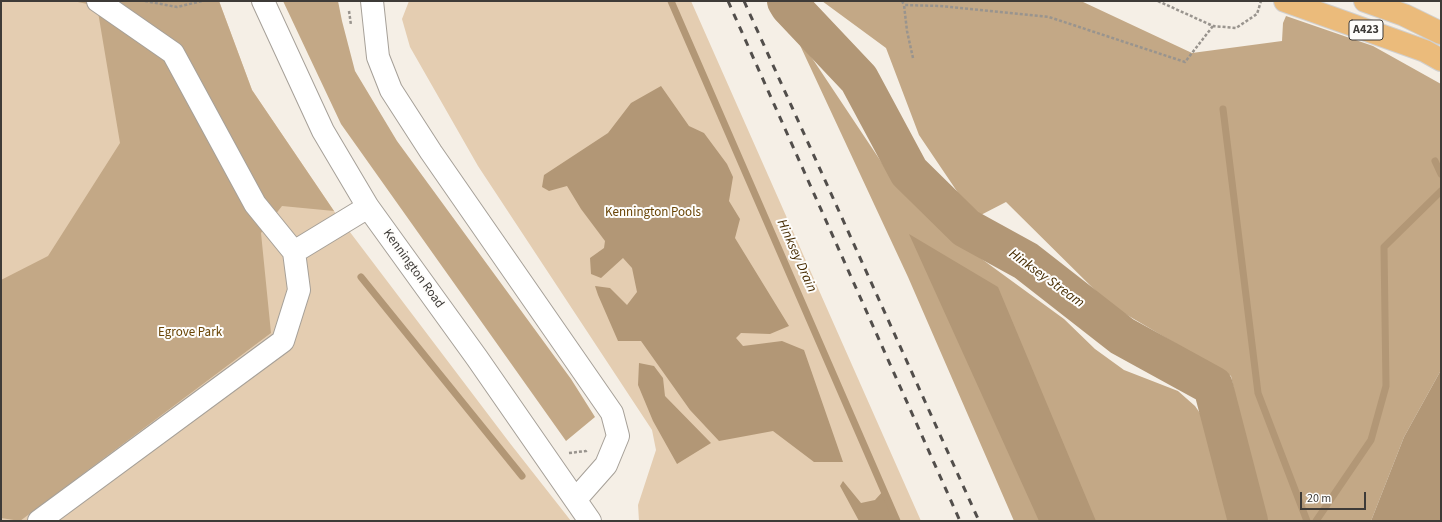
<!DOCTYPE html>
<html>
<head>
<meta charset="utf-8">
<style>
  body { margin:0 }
  #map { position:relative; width:1442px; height:522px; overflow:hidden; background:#f5efe6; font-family:"Source Sans 3",sans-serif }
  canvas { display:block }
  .frame { position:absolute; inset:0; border:2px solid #3e3b38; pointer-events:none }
  .scale { position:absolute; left:1300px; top:492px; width:66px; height:18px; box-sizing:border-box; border:2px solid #3e3b38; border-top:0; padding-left:5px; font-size:12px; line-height:14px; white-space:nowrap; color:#3e3b38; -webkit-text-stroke:3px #fefdfb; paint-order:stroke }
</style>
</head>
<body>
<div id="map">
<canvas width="1442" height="522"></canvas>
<div class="frame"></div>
<div class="scale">20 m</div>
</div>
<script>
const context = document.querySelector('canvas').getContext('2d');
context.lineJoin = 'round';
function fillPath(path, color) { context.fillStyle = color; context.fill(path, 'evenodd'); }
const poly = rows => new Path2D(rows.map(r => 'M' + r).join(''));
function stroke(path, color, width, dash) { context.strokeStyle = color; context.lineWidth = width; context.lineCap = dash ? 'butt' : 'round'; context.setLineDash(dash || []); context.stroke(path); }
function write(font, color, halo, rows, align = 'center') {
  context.font = font + ' "Source Sans 3",sans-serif'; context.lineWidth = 4; context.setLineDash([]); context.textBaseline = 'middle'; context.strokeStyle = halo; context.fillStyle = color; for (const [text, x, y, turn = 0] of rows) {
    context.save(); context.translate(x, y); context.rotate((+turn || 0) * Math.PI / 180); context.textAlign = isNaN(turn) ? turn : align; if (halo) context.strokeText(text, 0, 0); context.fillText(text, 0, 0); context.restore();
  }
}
fillPath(poly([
  [1,1,219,1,252,90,334,211,509,442,571,521,1,521],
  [409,1,691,1,921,521,639,521,638,505,656,450,652,430,478,166,410,47,402,19]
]), '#e4cdb1');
fillPath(poly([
  [73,1,219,1,252,90,334,211,282,206,261,233,271,333,20,521,1,518,1,280,48,256,120,143,97,6],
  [283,1,338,1,342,21,355,71,397,141,571,379,595,417,566,441,341,124],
  [822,1,1081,1,1192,53,1282,41,1283,23,1286,16,1373,46,1441,84,1441,370,1404,437,1371,521,1262,521,1231,376,1110,305,1006,202,975,218,919,135,886,48],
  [792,28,892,178,968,249,1064,319,1095,349,1124,370,1178,391,1195,406,1216,436,1227,468,1241,521,1014,521,908,277]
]), '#c3a886');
fillPath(poly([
  [661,86,689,126,704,133,727,164,733,177,729,201,740,219,735,238,789,326,770,334,741,333,736,338,743,346,782,341,804,350,843,462,814,462,773,431,719,441,690,410,641,341,618,341,598,295,595,286,610,288,627,305,637,292,632,268,623,258,601,278,591,274,590,258,604,248,605,241,581,209,567,186,549,191,542,187,544,175,608,133,631,103],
  [909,234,998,287,1096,521,1039,521],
  [639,363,654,366,663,378,665,396,711,443,677,464,653,421,638,385],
  [1441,370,1441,521,1371,521,1404,437],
  [843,481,861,503,875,500,884,490,897,521,859,521,840,486]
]), '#b29776');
stroke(poly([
  [671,1,897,521],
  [1223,109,1258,393,1307,521],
  [1435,161,1441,174],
  [361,277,522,476],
  [1316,521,1371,440,1386,386,1384,247,1441,191]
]), '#b29776', 7);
stroke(poly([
  [787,1,790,6,859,79,909,172,966,228,1026,261,1122,336,1213,386,1248,521]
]), '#b29776', 40);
const minor = poly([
  [263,1,323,131,368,207,477,358,590,521],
  [372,1,378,57,391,90,431,152,612,413,618,436,606,465,576,499],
  [294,252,368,207],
  [39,521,283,341,299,290,294,252,255,204,173,53,98,1]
]);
const highway = poly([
  [1285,1,1425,51,1441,60],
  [1365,1,1404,15,1441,33]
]);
stroke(minor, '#a6a098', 24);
stroke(highway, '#d1d0cf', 24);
stroke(poly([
  [145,1,177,7,202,1],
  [902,1,904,5],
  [1158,1,1213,26,1236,28,1257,14,1261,1],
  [349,11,351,25],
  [913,58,907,31,904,5,940,6,1049,17,1185,62,1213,26],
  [569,453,586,451,587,450]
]), '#99948e', 2.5, [3, 2]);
stroke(minor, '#fff', 22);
stroke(highway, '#ebbb7b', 22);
stroke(poly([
  [728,1,960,521],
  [744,1,979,521]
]), '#524e4b', 3, [7, 7]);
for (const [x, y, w] of [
  [1366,30,34]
]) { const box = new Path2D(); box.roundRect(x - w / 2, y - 10, w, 20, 3); context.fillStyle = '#fefdfb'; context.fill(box); stroke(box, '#3e3b38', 1); }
write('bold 12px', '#3e3b38', null, [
  ["A423",1366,30]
]);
write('13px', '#694405', '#fefdfb', [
  ["Kennington Pools",653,213],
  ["Egrove Park",190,333]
]);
write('13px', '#3e3b38', '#fefdfb', [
  ["Kennington Road",413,269,54]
]);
write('italic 14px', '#462b00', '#fefdfb', [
  ["Hinksey Drain",796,256,66],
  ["Hinksey Stream",1046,279,36]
]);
</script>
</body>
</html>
